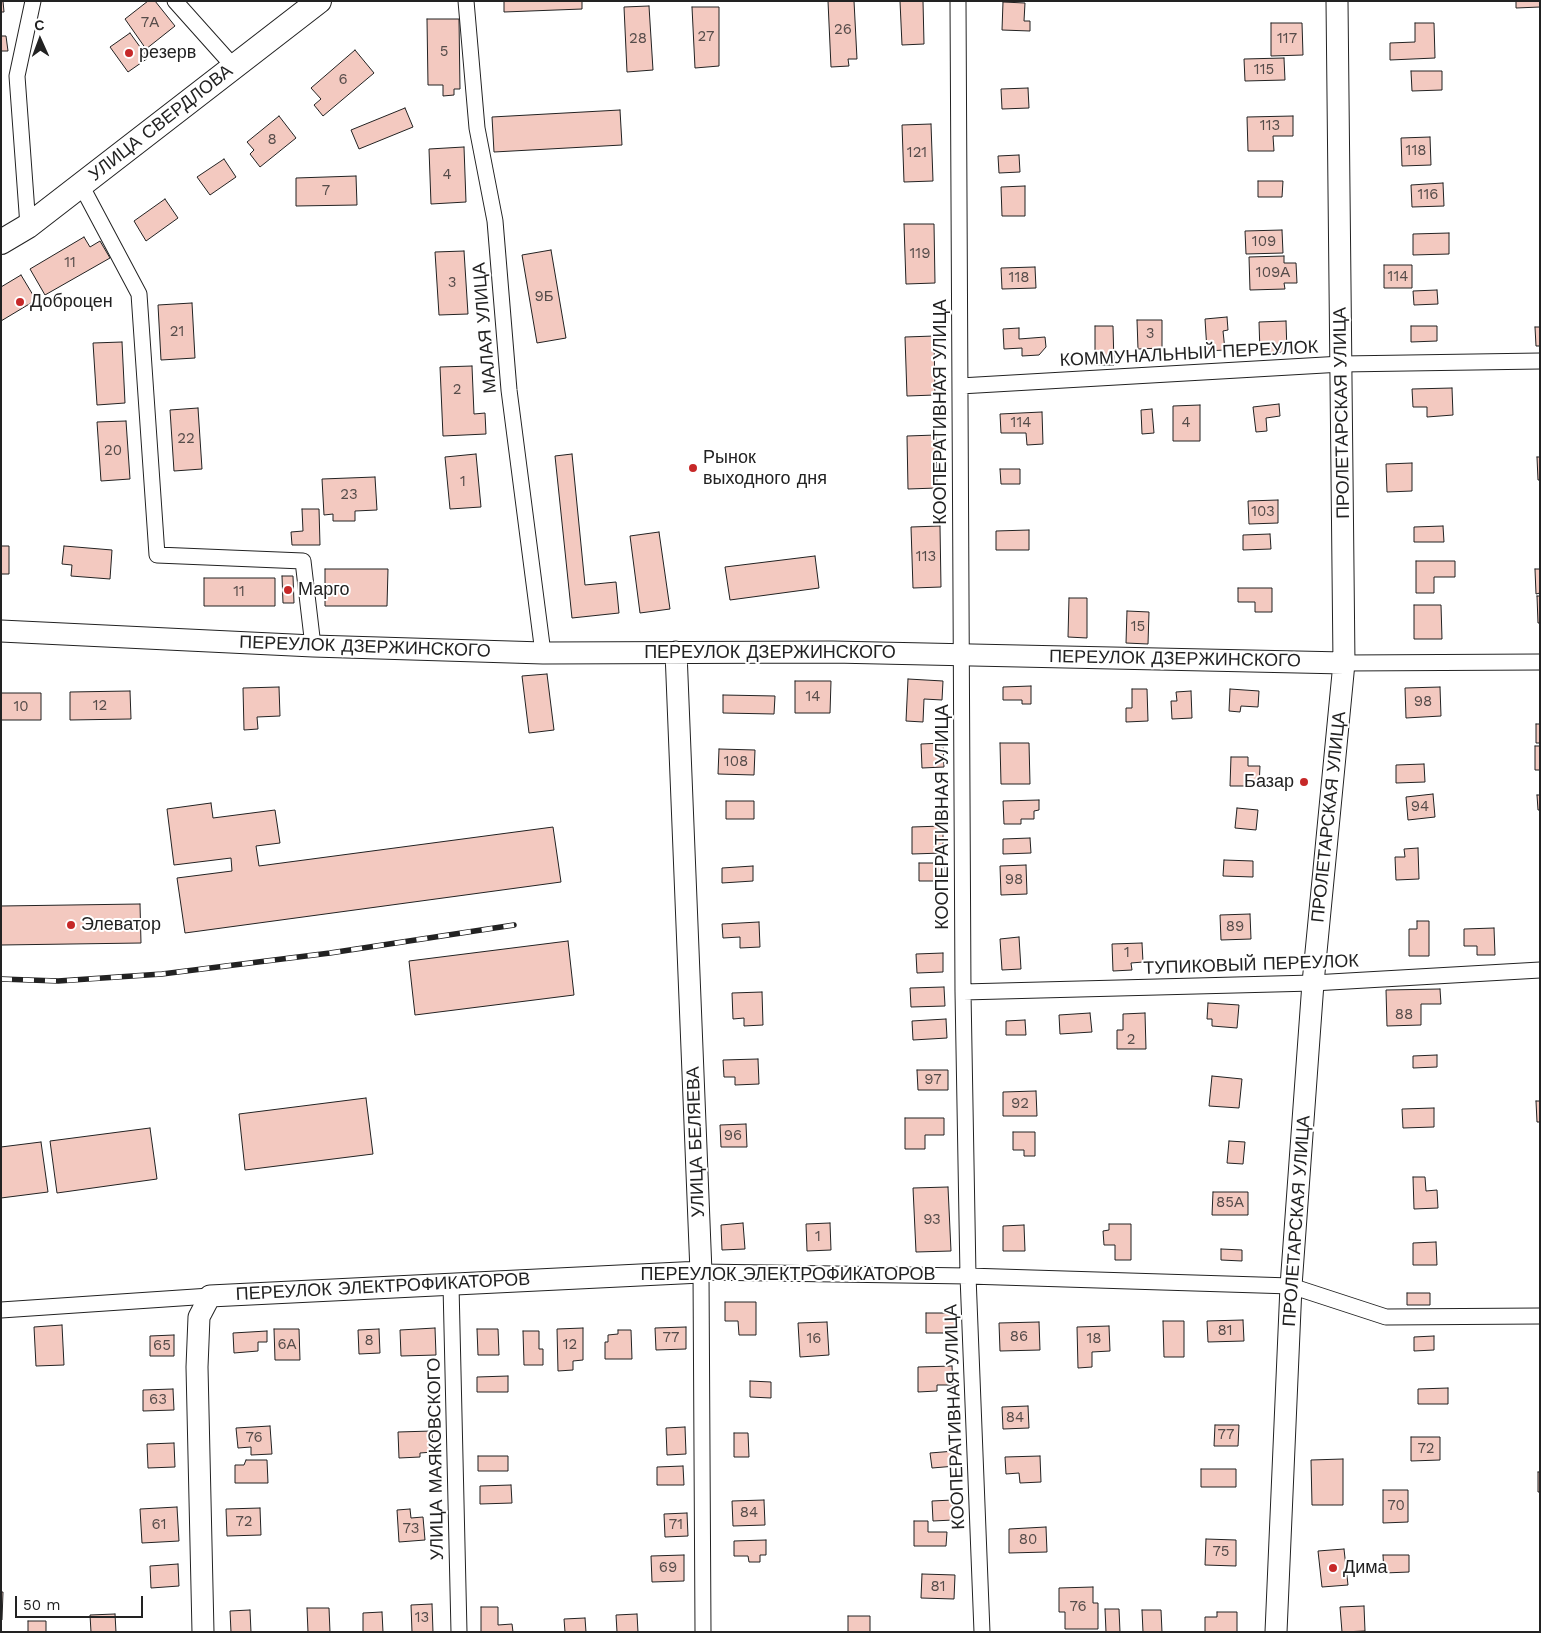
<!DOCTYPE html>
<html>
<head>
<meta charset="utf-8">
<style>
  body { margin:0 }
  #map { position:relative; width:1541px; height:1633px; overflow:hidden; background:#fff; font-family:"Work Sans",sans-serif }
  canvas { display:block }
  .frame { position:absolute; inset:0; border:2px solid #222; pointer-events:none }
  .north { position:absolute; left:15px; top:15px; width:50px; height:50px; -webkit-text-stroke:4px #fff; paint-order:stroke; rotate:358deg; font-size:14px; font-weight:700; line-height:20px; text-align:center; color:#222 }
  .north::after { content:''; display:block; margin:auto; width:18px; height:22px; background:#222; clip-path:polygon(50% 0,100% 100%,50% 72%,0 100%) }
  .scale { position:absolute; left:15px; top:1596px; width:128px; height:22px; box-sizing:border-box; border:2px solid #222; border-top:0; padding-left:6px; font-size:15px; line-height:18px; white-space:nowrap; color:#222; -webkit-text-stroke:4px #fff; paint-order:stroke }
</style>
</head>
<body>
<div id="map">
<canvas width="1541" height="1633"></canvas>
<div class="frame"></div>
<div class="north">С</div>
<div class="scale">50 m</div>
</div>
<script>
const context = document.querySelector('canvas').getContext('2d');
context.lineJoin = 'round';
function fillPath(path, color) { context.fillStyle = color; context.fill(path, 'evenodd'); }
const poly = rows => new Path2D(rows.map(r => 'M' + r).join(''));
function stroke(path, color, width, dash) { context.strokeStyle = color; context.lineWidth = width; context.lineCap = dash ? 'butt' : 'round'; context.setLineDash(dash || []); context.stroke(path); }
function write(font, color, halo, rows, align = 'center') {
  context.font = font + ' "Work Sans",sans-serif'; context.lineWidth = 4; context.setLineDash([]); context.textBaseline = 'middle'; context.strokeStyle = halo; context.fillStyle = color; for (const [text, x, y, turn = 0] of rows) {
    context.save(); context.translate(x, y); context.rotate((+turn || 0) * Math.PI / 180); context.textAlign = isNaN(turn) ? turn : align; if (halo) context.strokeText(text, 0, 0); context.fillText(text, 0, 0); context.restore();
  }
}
const building = poly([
  [1,1,3,1,4,12,1,12,1,1],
  [148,1,155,1,175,26,146,49,125,19,148,1],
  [504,1,582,1,582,9,504,12,504,1],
  [828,1,854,1,857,59,848,59,849,66,831,67,828,1],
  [900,1,923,1,924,44,902,45,900,1],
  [1516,1,1540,1,1540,7,1516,8,1516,1],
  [1003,2,1025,3,1024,21,1030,21,1030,31,1002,30,1003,2],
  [649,6,653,70,627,72,624,7,649,6],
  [692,7,719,7,719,66,695,68,692,7],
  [427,19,459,19,460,89,454,89,454,95,443,96,443,85,428,85,427,19],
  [1271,23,1302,23,1303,55,1271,56,1271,23],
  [1415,23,1434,23,1435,58,1390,60,1390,43,1415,42,1415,23],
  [130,33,148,58,128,72,110,47,130,33],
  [1,36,6,36,8,51,1,51,1,36],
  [355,50,374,73,323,116,314,105,321,99,311,88,355,50],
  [1284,58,1285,80,1245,81,1244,59,1284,58],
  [1411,71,1442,71,1442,90,1412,91,1411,71],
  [1028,88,1029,108,1002,109,1001,89,1028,88],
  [405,108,413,127,359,149,351,130,405,108],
  [620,110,622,145,494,152,492,117,620,110],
  [279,116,296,138,260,167,250,154,254,150,247,142,279,116],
  [1293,116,1293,136,1273,136,1274,151,1248,151,1247,117,1293,116],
  [931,124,933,181,904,182,902,125,931,124],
  [1430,137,1431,165,1402,166,1401,138,1430,137],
  [464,147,466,202,431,204,429,149,464,147],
  [1019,155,1020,172,999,173,998,156,1019,155],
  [224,159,236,177,210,195,197,177,224,159],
  [356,176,357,205,296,206,296,178,356,176],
  [1258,181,1283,181,1282,197,1258,197,1258,181],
  [1443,183,1444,206,1412,207,1411,185,1443,183],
  [1025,186,1025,216,1002,216,1001,187,1025,186],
  [165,199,178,218,146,241,134,221,165,199],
  [904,224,934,224,935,283,906,284,904,224],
  [1282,230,1283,253,1246,254,1245,231,1282,230],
  [1449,233,1449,254,1413,255,1413,234,1449,233],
  [84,237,90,247,100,241,110,258,45,295,30,269,84,237],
  [551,250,566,338,537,343,522,255,551,250],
  [464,251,468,314,439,315,435,252,464,251],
  [1284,256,1284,263,1296,263,1297,283,1284,283,1285,289,1250,290,1249,257,1284,256],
  [1384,265,1412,265,1412,288,1384,288,1384,265],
  [1035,267,1036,288,1002,289,1001,268,1035,267],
  [21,275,36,300,1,321,1,287,21,275],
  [1437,290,1438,304,1414,305,1413,291,1437,290],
  [192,303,195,358,161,360,158,305,192,303],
  [1227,317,1228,330,1223,331,1225,350,1207,351,1205,319,1227,317],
  [1137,320,1162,320,1162,348,1138,349,1137,320],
  [1286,321,1287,352,1260,353,1259,322,1286,321],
  [1095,326,1113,326,1114,365,1095,365,1095,326],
  [1411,326,1437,326,1437,341,1411,342,1411,326],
  [1535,327,1540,327,1540,346,1536,346,1535,327],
  [1019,328,1019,339,1045,337,1046,347,1039,355,1022,356,1022,348,1004,349,1003,329,1019,328],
  [934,336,935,395,907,396,905,337,934,336],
  [122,342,125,403,97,405,93,343,122,342],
  [472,366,474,414,485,413,486,434,443,436,440,367,472,366],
  [1452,388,1453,415,1427,417,1427,407,1413,407,1412,389,1452,388],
  [1279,404,1280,416,1266,418,1267,431,1256,432,1253,407,1279,404],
  [1200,405,1200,441,1173,441,1173,406,1200,405],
  [198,408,202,469,174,471,170,410,198,408],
  [1152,409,1154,433,1142,434,1141,410,1152,409],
  [1042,412,1043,444,1027,445,1026,433,1001,433,1000,414,1042,412],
  [126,421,130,479,101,481,97,422,126,421],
  [936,435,937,488,908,489,907,436,936,435],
  [476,454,481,507,450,509,445,457,476,454],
  [572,454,585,585,616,582,619,613,572,618,555,456,572,454],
  [1537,457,1540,457,1540,480,1538,480,1537,457],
  [1412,463,1412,491,1387,492,1386,464,1412,463],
  [1000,469,1020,469,1020,484,1001,484,1000,469],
  [375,477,377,510,355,511,355,521,333,521,333,514,324,515,322,479,375,477],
  [1278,500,1278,523,1249,524,1248,501,1278,500],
  [302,509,319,509,320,545,292,545,291,532,303,531,302,509],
  [940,526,941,587,913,588,911,527,940,526],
  [1443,526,1444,542,1414,542,1414,527,1443,526],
  [1029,530,1029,550,996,550,996,531,1029,530],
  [659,532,670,609,640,613,630,536,659,532],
  [1270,534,1271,549,1243,550,1243,535,1270,534],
  [1,546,9,546,9,574,1,574,1,546],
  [64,546,112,550,110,579,71,576,72,565,62,564,64,546],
  [815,556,819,588,730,600,725,567,815,556],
  [1416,561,1455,561,1455,577,1434,577,1434,593,1416,593,1416,561],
  [325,569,388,569,387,606,325,606,325,569],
  [1535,569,1540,569,1540,593,1536,594,1535,569],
  [282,576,293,576,294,603,283,603,282,576],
  [204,578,275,578,275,606,204,606,204,578],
  [1238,588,1272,588,1272,612,1255,612,1255,602,1238,602,1238,588],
  [1537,596,1540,596,1540,623,1538,623,1537,596],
  [1069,598,1087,598,1087,638,1068,637,1069,598],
  [1414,605,1441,605,1442,639,1414,639,1414,605],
  [1127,611,1149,612,1148,644,1126,643,1127,611],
  [547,674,554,730,529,733,522,676,547,674],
  [908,679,943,681,942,700,924,699,923,722,906,721,908,679],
  [795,681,831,681,830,713,795,713,795,681],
  [1031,686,1031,704,1022,704,1022,700,1003,700,1003,687,1031,686],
  [279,687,280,716,257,717,258,729,244,730,243,688,279,687],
  [1440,687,1441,716,1406,718,1405,688,1440,687],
  [1132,689,1147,689,1148,721,1126,722,1126,708,1132,708,1132,689],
  [1230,689,1259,691,1258,707,1241,706,1240,712,1229,711,1230,689],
  [130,691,131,719,70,720,70,692,130,691],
  [1191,691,1192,718,1172,719,1171,701,1177,701,1176,692,1191,691],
  [1,693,41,693,41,720,1,720,1,693],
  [723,695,775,696,774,714,723,713,723,695],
  [1536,724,1540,724,1540,743,1536,743,1536,724],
  [943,743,944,767,922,768,921,744,943,743],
  [1000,743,1029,743,1030,784,1001,784,1000,743],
  [1535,746,1540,746,1540,770,1535,770,1535,746],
  [719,749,755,750,754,775,718,774,719,749],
  [1231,757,1248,757,1248,766,1260,766,1259,786,1230,786,1231,757],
  [1424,764,1425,782,1396,783,1396,765,1424,764],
  [1433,794,1435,817,1408,820,1406,797,1433,794],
  [1537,795,1540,795,1540,810,1538,810,1537,795],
  [1039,800,1039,810,1034,811,1034,819,1021,819,1021,824,1004,824,1003,801,1039,800],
  [726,801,754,801,754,819,726,819,726,801],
  [211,803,213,818,275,810,280,843,256,846,259,866,553,827,561,882,185,933,177,878,232,871,231,858,174,865,167,809,211,803],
  [1237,808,1258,810,1256,830,1235,828,1237,808],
  [943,826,943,853,912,854,912,827,943,826],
  [1030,838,1031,853,1003,854,1003,839,1030,838],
  [1418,848,1419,879,1396,880,1395,857,1405,857,1404,849,1418,848],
  [1224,860,1253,861,1253,877,1223,876,1224,860],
  [919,863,944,863,944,881,919,881,919,863],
  [1026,865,1027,894,1001,895,1000,866,1026,865],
  [753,866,753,881,722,883,722,868,753,866],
  [140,904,141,943,1,945,1,906,140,904],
  [1250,914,1251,939,1221,940,1220,915,1250,914],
  [1417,921,1429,921,1429,956,1409,956,1409,929,1417,929,1417,921],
  [759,922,760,947,740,948,740,937,723,938,722,924,759,922],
  [1494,928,1495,955,1477,955,1477,946,1464,946,1464,929,1494,928],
  [1019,937,1021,969,1002,970,1000,939,1019,937],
  [568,941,574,995,415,1015,409,961,568,941],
  [1142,943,1143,962,1131,963,1132,970,1113,971,1112,944,1142,943],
  [943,953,943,972,917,973,916,954,943,953],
  [944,987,945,1006,911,1007,910,988,944,987],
  [1440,989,1441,1004,1421,1004,1421,1025,1387,1026,1386,990,1440,989],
  [762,992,763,1025,744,1026,744,1018,733,1019,732,993,762,992],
  [1208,1003,1239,1005,1237,1028,1212,1026,1212,1019,1207,1019,1208,1003],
  [1090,1013,1092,1032,1060,1034,1059,1015,1090,1013],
  [1145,1013,1146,1049,1117,1049,1117,1030,1123,1030,1123,1014,1145,1013],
  [946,1019,947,1038,913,1040,912,1021,946,1019],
  [1025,1020,1026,1035,1006,1035,1006,1021,1025,1020],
  [1437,1055,1437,1067,1413,1068,1413,1056,1437,1055],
  [758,1059,759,1084,735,1085,735,1077,724,1077,723,1060,758,1059],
  [917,1070,948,1070,948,1090,918,1090,917,1070],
  [1212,1076,1242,1079,1239,1108,1209,1106,1212,1076],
  [1036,1091,1037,1116,1003,1116,1003,1092,1036,1091],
  [366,1098,373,1154,245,1170,239,1114,366,1098],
  [1536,1101,1540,1101,1540,1122,1537,1122,1536,1101],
  [1434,1108,1434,1127,1403,1128,1402,1109,1434,1108],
  [905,1118,944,1118,944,1135,925,1135,925,1149,905,1149,905,1118],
  [746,1124,747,1147,721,1147,720,1125,746,1124],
  [150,1128,157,1179,57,1193,50,1141,150,1128],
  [1013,1132,1035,1132,1035,1156,1024,1156,1024,1150,1013,1150,1013,1132],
  [1229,1141,1245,1142,1243,1164,1227,1163,1229,1141],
  [41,1142,48,1192,1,1198,1,1147,41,1142],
  [1413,1177,1425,1177,1426,1191,1437,1190,1438,1208,1414,1209,1413,1177],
  [948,1187,951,1251,916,1252,913,1188,948,1187],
  [1213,1192,1248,1192,1248,1215,1212,1215,1213,1192],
  [743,1223,745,1249,722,1250,721,1225,743,1223],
  [830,1223,831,1250,807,1251,806,1224,830,1223],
  [1109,1224,1131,1224,1131,1260,1115,1260,1115,1245,1104,1245,1103,1231,1109,1230,1109,1224],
  [1024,1225,1025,1251,1003,1251,1003,1226,1024,1225],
  [1436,1242,1437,1265,1413,1265,1413,1243,1436,1242],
  [1221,1249,1242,1250,1242,1261,1221,1260,1221,1249],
  [1407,1293,1430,1293,1430,1305,1407,1305,1407,1293],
  [725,1302,756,1302,756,1335,739,1335,738,1321,725,1321,725,1302],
  [926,1313,955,1313,955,1333,926,1333,926,1313],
  [1243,1320,1244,1341,1208,1342,1207,1321,1243,1320],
  [1163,1321,1184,1321,1184,1357,1164,1357,1163,1321],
  [827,1322,829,1355,800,1357,798,1323,827,1322],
  [1039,1322,1040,1350,1000,1351,999,1323,1039,1322],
  [62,1325,64,1365,36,1366,34,1327,62,1325],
  [1109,1326,1110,1351,1092,1352,1092,1367,1078,1368,1077,1327,1109,1326],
  [686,1327,686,1349,656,1350,655,1328,686,1327],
  [435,1328,436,1355,401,1356,400,1330,435,1328],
  [583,1328,583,1360,573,1361,573,1370,558,1371,557,1329,583,1328],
  [274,1329,299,1329,300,1360,275,1360,274,1329],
  [379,1329,380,1353,359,1354,358,1330,379,1329],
  [477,1329,498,1329,499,1355,478,1355,477,1329],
  [618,1330,631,1330,632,1359,605,1359,605,1342,608,1342,608,1335,618,1334,618,1330],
  [267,1331,267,1342,258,1342,258,1351,234,1353,233,1333,267,1331],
  [523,1331,539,1331,539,1349,543,1349,543,1365,524,1365,523,1331],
  [174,1335,174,1356,150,1356,150,1336,174,1335],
  [1434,1336,1434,1350,1414,1351,1414,1337,1434,1336],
  [952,1366,953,1385,937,1385,937,1391,918,1392,918,1367,952,1366],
  [508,1376,508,1392,477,1392,477,1377,508,1376],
  [750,1381,771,1382,771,1398,750,1397,750,1381],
  [1448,1388,1448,1404,1418,1404,1418,1389,1448,1388],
  [173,1389,174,1410,143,1411,143,1390,173,1389],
  [1028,1406,1029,1428,1003,1429,1002,1407,1028,1406],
  [1215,1425,1239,1425,1238,1446,1214,1446,1215,1425],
  [270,1426,272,1454,251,1455,251,1447,238,1448,236,1428,270,1426],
  [685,1427,686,1454,667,1455,666,1428,685,1427],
  [432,1431,433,1452,420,1453,420,1457,399,1458,398,1432,432,1431],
  [734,1433,748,1433,749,1457,734,1457,734,1433],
  [1411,1437,1440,1437,1440,1460,1411,1461,1411,1437],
  [174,1443,175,1467,148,1468,147,1444,174,1443],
  [955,1451,956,1466,932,1468,930,1453,955,1451],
  [478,1456,508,1456,508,1471,478,1471,478,1456],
  [1040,1456,1041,1482,1020,1483,1019,1473,1006,1474,1005,1457,1040,1456],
  [1343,1459,1343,1505,1312,1505,1311,1460,1343,1459],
  [246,1460,267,1460,268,1483,235,1483,235,1465,244,1465,246,1460],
  [683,1466,684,1485,657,1485,657,1467,683,1466],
  [1201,1469,1236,1469,1236,1487,1201,1487,1201,1469],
  [1538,1472,1540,1472,1540,1492,1538,1492,1538,1472],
  [511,1485,512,1503,480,1504,480,1486,511,1485],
  [1383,1490,1408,1490,1408,1522,1383,1523,1383,1490],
  [764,1500,765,1525,733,1526,732,1501,764,1500],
  [953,1500,953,1520,933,1521,932,1501,953,1500],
  [177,1507,179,1541,142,1543,140,1509,177,1507],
  [260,1508,261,1535,227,1536,226,1509,260,1508],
  [410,1509,411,1518,423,1517,425,1540,399,1542,397,1510,410,1509],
  [687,1513,688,1536,665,1537,664,1514,687,1513],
  [914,1521,928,1521,928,1532,947,1532,946,1546,914,1546,914,1521],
  [1046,1527,1047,1552,1009,1553,1009,1529,1046,1527],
  [1206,1539,1236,1540,1236,1566,1205,1565,1206,1539],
  [766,1540,766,1555,760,1555,760,1562,749,1562,748,1556,734,1556,734,1541,766,1540],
  [1344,1549,1348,1585,1322,1587,1318,1551,1344,1549],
  [684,1555,684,1581,652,1582,651,1556,684,1555],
  [1383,1555,1409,1555,1409,1572,1384,1573,1383,1555],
  [178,1564,179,1586,151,1588,150,1566,178,1564],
  [922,1574,955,1575,954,1599,921,1598,922,1574],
  [1093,1587,1093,1603,1098,1603,1098,1629,1065,1629,1065,1612,1059,1612,1059,1588,1093,1587],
  [1,1592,3,1592,2,1620,1,1620,1,1592],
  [432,1604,433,1632,412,1632,411,1605,432,1604],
  [1364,1606,1365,1631,1342,1632,1340,1607,1364,1606],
  [481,1607,498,1607,498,1625,512,1624,513,1632,481,1632,481,1607],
  [307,1608,329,1608,330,1632,308,1632,307,1608],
  [1105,1609,1119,1609,1120,1632,1106,1632,1105,1609],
  [250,1610,251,1632,231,1632,230,1611,250,1610],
  [1142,1610,1161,1610,1162,1632,1143,1632,1142,1610],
  [382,1612,383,1632,363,1632,363,1613,382,1612],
  [1217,1612,1237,1612,1237,1632,1205,1632,1205,1617,1217,1617,1217,1612],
  [115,1614,116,1632,91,1632,90,1615,115,1614],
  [637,1614,638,1632,617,1632,616,1615,637,1614],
  [848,1616,870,1616,870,1632,848,1632,848,1616],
  [585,1618,586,1632,565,1632,564,1619,585,1618],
  [28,1621,46,1621,46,1632,28,1632,28,1621]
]);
fillPath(building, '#f3c9c0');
stroke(building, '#222', 1);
const street = poly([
  [175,1,234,67],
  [466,1,477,128,495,221,509,390,543,653],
  [958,1,963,992,968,1276,982,1632],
  [81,185,139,294,157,555,303,561,313,646],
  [28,226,17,76,33,1],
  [960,386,1342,364,1540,361],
  [1344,663,1540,662],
  [963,992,1313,983,1540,970],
  [451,1285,459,1632],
  [1,1310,210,1296],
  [703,1632,701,1272,968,1276,1291,1286,1386,1317,1540,1316]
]);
const secondary = poly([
  [1,631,313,646,543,653,833,652,1344,663],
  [203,1632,197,1367,199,1317,210,1296,701,1272,676,652],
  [1276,1632,1291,1286,1313,983,1344,663,1337,1]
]);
const primary = poly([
  [1,242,28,226,319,1]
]);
stroke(street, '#222', 17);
stroke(secondary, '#222', 23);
stroke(primary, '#222', 26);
stroke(street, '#fff', 15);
stroke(secondary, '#fff', 21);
stroke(primary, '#fff', 24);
const rail = poly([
  [1,979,58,981,162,974,330,953,514,925]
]);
stroke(rail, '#222', 5.5);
stroke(rail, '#fff', 4, [11]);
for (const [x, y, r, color] of [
  [129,53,5,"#c62828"],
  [20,302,5,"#c62828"],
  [693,468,5,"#c62828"],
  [288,590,5,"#c62828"],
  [1304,782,5,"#c62828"],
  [71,925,5,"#c62828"],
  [1333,1568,5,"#c62828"]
]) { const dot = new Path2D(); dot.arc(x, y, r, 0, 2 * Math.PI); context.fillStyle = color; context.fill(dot); stroke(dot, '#fff', 2); }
write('15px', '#564c4a', null, [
  ["7А",150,23],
  ["26",843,30],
  ["27",706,37],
  ["28",638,39],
  ["117",1287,39],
  ["5",444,52],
  ["115",1264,70],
  ["6",343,80],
  ["113",1270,126],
  ["8",272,140],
  ["118",1416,151],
  ["121",917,153],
  ["4",447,175],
  ["7",326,191],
  ["116",1428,195],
  ["109",1264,242],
  ["119",920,254],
  ["11",70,263],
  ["109А",1273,273],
  ["114",1398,277],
  ["118",1019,278],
  ["3",452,283],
  ["9Б",544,297],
  ["21",177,332],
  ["3",1150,334],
  ["2",457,390],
  ["114",1021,423],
  ["4",1186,423],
  ["22",186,439],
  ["20",113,451],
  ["1",463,482],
  ["23",349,495],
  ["103",1263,512],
  ["113",926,557],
  ["11",239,592],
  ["15",1138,627],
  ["14",813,697],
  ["98",1423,702],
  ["12",100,706],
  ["10",21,707],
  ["108",736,762],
  ["94",1420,807],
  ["98",1014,880],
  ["89",1235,927],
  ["1",1127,953],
  ["88",1404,1015],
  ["2",1131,1040],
  ["97",933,1080],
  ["92",1020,1104],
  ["96",733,1136],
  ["85А",1230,1203],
  ["93",932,1220],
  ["1",818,1237],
  ["81",1225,1331],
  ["86",1019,1337],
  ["77",671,1338],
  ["16",814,1339],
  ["18",1094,1339],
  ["8",369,1341],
  ["6А",287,1345],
  ["12",570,1345],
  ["65",162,1346],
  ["63",158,1400],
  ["84",1015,1418],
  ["77",1226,1435],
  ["76",254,1438],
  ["72",1426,1449],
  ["70",1396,1506],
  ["84",749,1513],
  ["72",244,1522],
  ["61",159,1525],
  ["71",676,1525],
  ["73",411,1529],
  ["80",1028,1540],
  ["75",1221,1552],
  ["69",668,1568],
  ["81",938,1587],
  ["76",1078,1607],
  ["13",422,1618]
]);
write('18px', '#222', '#fff', [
  ["резерв",139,53],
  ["Доброцен",30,302],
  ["Рынок",703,458],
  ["выходного дня",703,479],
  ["Марго",298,590],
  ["Базар",1294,782,"right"],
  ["Элеватор",81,925],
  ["Дима",1343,1568]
], 'left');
write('18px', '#222', '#fff', [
  ["УЛИЦА СВЕРДЛОВА",161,123,-38],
  ["МАЛАЯ УЛИЦА",485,328,-95],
  ["КОММУНАЛЬНЫЙ ПЕРЕУЛОК",1189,354,-3],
  ["КООПЕРАТИВНАЯ УЛИЦА",941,412,-90],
  ["ПРОЛЕТАРСКАЯ УЛИЦА",1342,413,-91],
  ["ПЕРЕУЛОК ДЗЕРЖИНСКОГО",365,647,2],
  ["ПЕРЕУЛОК ДЗЕРЖИНСКОГО",770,653],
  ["ПЕРЕУЛОК ДЗЕРЖИНСКОГО",1175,659,1],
  ["КООПЕРАТИВНАЯ УЛИЦА",943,817,-90],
  ["ПРОЛЕТАРСКАЯ УЛИЦА",1329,817,-84],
  ["ТУПИКОВЫЙ ПЕРЕУЛОК",1251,965,-2],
  ["УЛИЦА БЕЛЯЕВА",696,1142,-92],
  ["ПРОЛЕТАРСКАЯ УЛИЦА",1297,1221,-86],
  ["ПЕРЕУЛОК ЭЛЕКТРОФИКАТОРОВ",788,1275],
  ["ПЕРЕУЛОК ЭЛЕКТРОФИКАТОРОВ",383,1287,-3],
  ["КООПЕРАТИВНАЯ УЛИЦА",955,1417,-92],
  ["УЛИЦА МАЯКОВСКОГО",436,1459,-91]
]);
</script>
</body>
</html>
